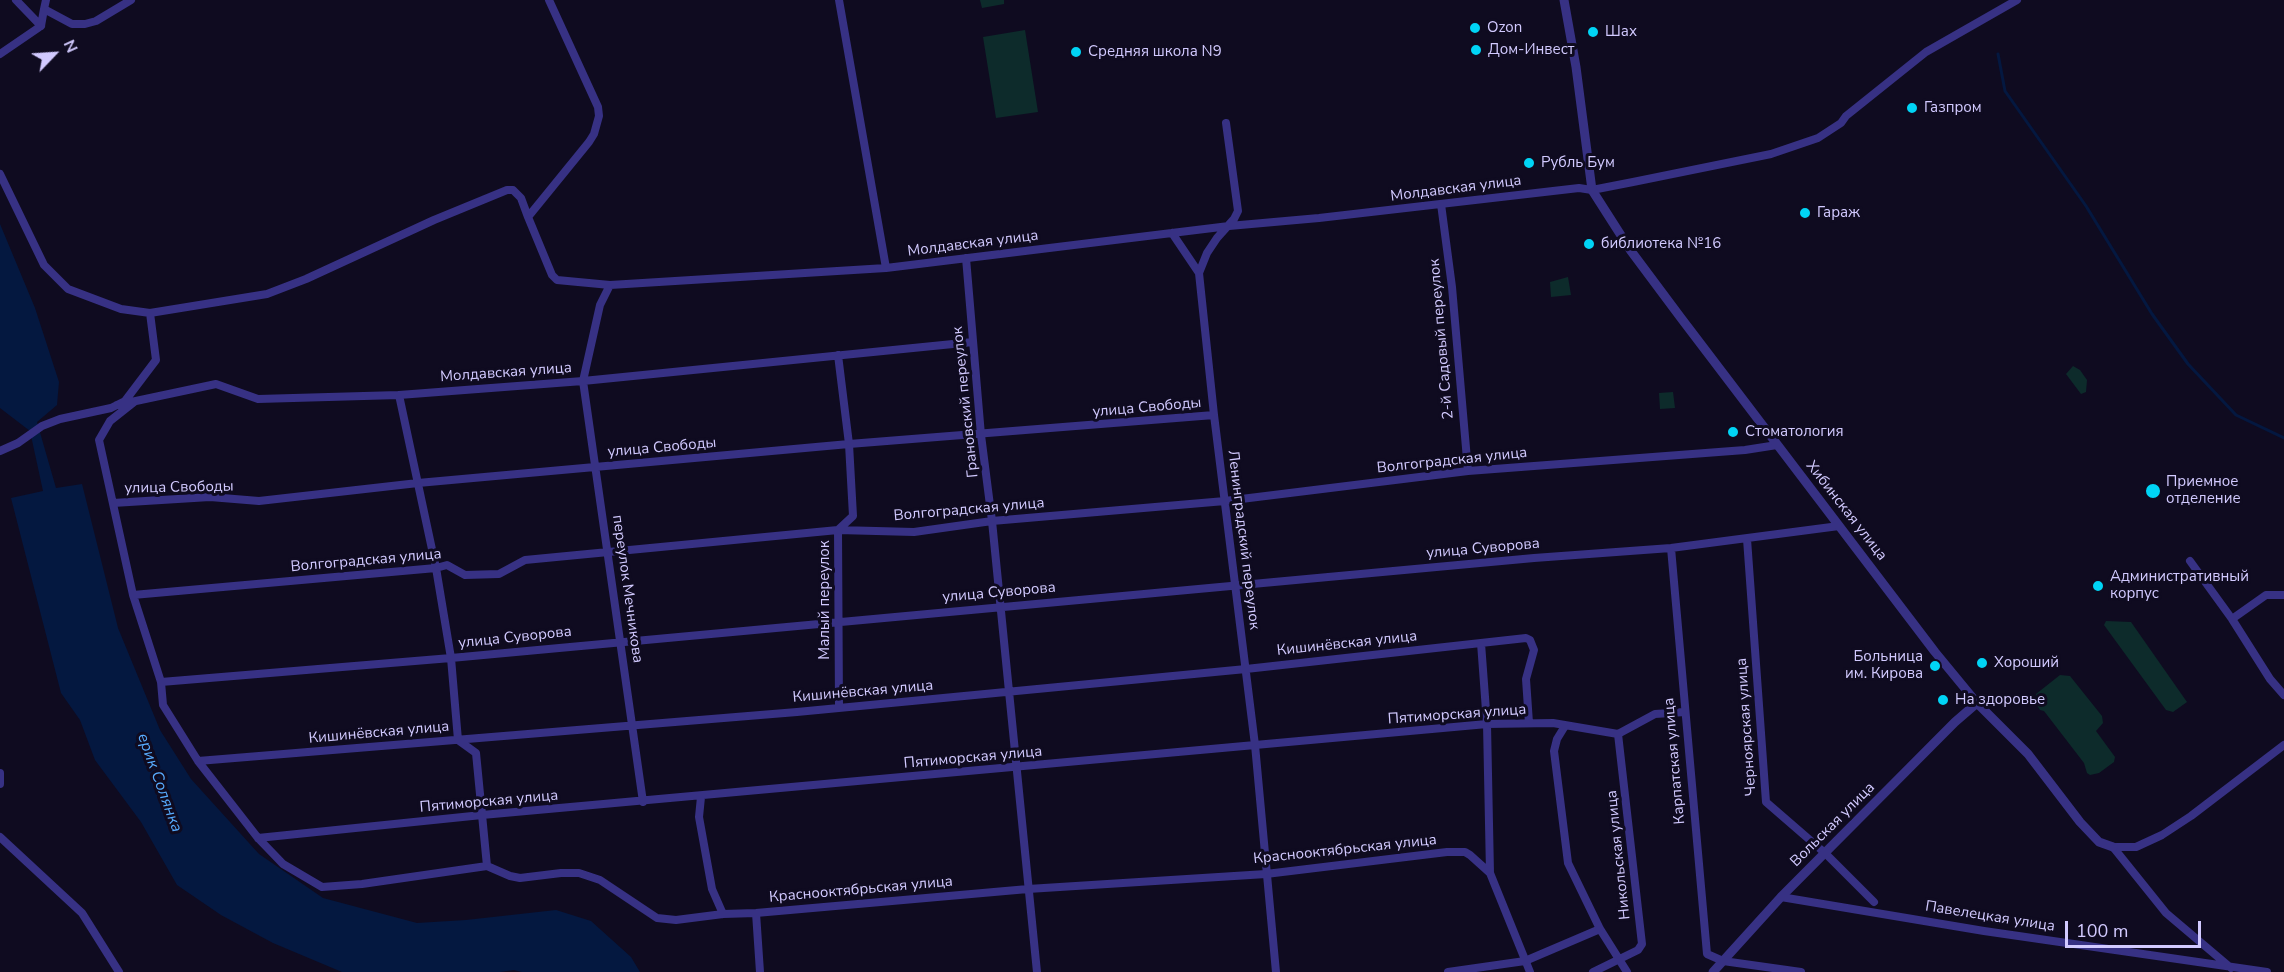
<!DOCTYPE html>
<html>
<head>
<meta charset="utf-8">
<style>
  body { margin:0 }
  #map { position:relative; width:2284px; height:972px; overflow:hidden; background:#0f0b20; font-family:"Nunito Sans",sans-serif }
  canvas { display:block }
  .north { position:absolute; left:24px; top:24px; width:60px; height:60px; -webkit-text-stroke:4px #0f0b20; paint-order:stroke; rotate:65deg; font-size:16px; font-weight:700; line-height:24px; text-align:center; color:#d2caff }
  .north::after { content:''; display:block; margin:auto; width:21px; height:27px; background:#d2caff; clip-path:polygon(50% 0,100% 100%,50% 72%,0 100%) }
  .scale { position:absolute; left:2065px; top:921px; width:136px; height:27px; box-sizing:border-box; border:3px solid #d2caff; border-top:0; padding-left:8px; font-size:18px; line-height:21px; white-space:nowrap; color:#d2caff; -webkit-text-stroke:4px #0f0b20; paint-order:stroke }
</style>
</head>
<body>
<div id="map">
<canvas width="2284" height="972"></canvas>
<div class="north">N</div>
<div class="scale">100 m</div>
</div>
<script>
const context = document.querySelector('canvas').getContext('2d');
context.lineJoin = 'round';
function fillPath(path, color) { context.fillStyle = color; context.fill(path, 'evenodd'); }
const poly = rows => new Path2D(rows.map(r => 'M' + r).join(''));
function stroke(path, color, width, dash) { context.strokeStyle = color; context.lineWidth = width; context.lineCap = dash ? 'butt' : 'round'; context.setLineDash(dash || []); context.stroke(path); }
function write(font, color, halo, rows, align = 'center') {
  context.font = font + ' "Nunito Sans",sans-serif'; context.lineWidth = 6; context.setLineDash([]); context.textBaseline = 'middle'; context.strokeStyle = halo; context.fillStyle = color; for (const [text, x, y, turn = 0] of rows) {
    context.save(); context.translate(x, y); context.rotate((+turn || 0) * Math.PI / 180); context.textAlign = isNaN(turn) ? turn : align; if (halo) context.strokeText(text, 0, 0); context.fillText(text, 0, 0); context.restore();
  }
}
fillPath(poly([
  [980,0,1004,0,1004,4,982,8],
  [1025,30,1038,112,996,118,983,37],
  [1568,277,1571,295,1551,297,1550,282],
  [2073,366,2080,370,2087,380,2086,392,2081,394,2066,374],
  [1673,392,1675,408,1660,409,1659,393],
  [2106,621,2131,622,2187,702,2173,712,2166,710,2104,625],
  [2060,675,2070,676,2102,716,2103,723,2096,731,2115,757,2114,762,2099,773,2090,775,2087,773,2084,763,2044,711,2040,710,2035,702,2036,694]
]), '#0d2b2b');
fillPath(poly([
  [0,224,35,308,59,382,57,405,37,422,56,488,82,484,118,628,160,730,191,779,259,854,323,898,417,923,466,920,556,910,591,921,631,957,640,972,522,972,514,970,500,972,342,972,273,943,221,915,177,885,141,822,95,760,80,720,61,693,11,498,43,491,30,431,0,408]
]), '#041840');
stroke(poly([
  [1998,54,2005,91,2086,206,2152,314,2188,364,2236,415,2284,438]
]), '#041840', 3);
stroke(poly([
  [16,0,41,26],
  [46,0,44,9,72,24,85,24,96,21,131,0],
  [549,0,598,107,599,116,594,134,589,142,528,217,552,275,557,280,610,285],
  [839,0,886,268],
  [0,54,41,26,44,9],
  [1226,123,1238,211,1234,219,1217,238,1207,253,1199,273,1214,415,1255,745,1276,972],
  [0,174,44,265,68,289,121,309,150,313,267,294,306,279,434,220,507,190,513,190,521,198,528,217],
  [1441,204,1452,287,1468,471],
  [1172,233,1199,273],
  [966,258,981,435,992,521,1037,972],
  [838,355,849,444,853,516,838,530,839,708],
  [399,395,436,568,451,658,458,740,476,753,487,866],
  [134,402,110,421,99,440,133,595,161,682,163,705,198,761,258,838,283,864,322,887,362,884,487,866,510,876,520,878,561,873,579,873,600,880,657,918,676,920,723,914,756,913,1028,889,1266,874,1447,852,1465,852,1470,855,1490,873],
  [117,405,216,384,258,399,399,395,583,381,973,342],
  [0,451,18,443,42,426,60,419,111,408,125,401,156,360,150,313],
  [113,503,210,497,259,501,418,483,849,444,1214,415],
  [1747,539,1766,802,1826,854,1874,902],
  [1671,548,1707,954,1723,961,1801,972],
  [2190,561,2232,619,2270,679,2284,695],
  [133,595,436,568,447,565,465,575,499,574,525,560,838,530,914,532,992,521,1225,501,1468,471,1745,450,1777,445],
  [2232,619,2266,595,2284,595],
  [1481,643,1487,724,1490,873,1530,972],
  [161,682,451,658,1534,558,1671,548,1839,526],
  [1565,726,1557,739,1554,751,1568,863,1600,929,1627,972],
  [198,761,797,712,1246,669,1526,638,1530,640,1534,650,1526,679,1529,723],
  [0,773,0,784],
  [701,797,699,817,712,889,723,914],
  [643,802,583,381,600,305,610,285,886,268,1229,226,1319,218,1579,188,1592,190,1633,182,1771,154,1818,138,1841,123,1846,116,1926,52,2017,0],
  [0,837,82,913,119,972],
  [258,838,482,815,1487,724,1553,723,1618,734,1655,714,1685,712],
  [2113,847,2136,847,2162,835,2191,816,2284,745],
  [2113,847,2166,913,2231,968],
  [1781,897,1984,931,2267,972],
  [756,913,760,972],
  [1448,972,1525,961,1600,929],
  [1593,972,1638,950,1642,944,1618,734]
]), '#373184', 8);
stroke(poly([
  [1564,0,1576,67,1592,190,1631,251,1681,318,1935,652,1977,703,2028,754,2080,822,2099,842,2113,847],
  [1713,972,1781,897,1955,722,1977,703]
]), '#373184', 9);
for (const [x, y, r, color] of [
  [1475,28,6,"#00d4f5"],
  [1593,32,6,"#00d4f5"],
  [1476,50,6,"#00d4f5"],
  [1076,52,6,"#00d4f5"],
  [1912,108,6,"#00d4f5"],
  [1529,163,6,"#00d4f5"],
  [1805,213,6,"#00d4f5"],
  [1589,244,6,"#00d4f5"],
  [1733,432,6,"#00d4f5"],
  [2153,491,8,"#00d4f5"],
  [2098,586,6,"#00d4f5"],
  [1982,663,6,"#00d4f5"],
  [1935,666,6,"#00d4f5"],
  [1943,700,6,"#00d4f5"]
]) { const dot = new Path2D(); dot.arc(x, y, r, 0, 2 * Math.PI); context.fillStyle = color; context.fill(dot); stroke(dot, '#0f0b20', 2); }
write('15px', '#d2caff', '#0f0b20', [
  ["Ozon",1487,28],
  ["Шах",1605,32],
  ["Дом-Инвест",1488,50],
  ["Средняя школа N9",1088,52],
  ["Газпром",1924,108],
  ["Рубль Бум",1541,163],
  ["Гараж",1817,213],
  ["библиотека №16",1601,244],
  ["Стоматология",1745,432],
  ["Приемное",2166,482],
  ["отделение",2166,499],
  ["Административный",2110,577],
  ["корпус",2110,594],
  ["Больница",1923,657,"right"],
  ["им. Кирова",1923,674,"right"],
  ["Хороший",1994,663],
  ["На здоровье",1955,700]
], 'left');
write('15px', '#d2caff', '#0f0b20', [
  ["Молдавская улица",1456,189,-7],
  ["Молдавская улица",973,244,-7],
  ["2-й Садовый переулок",1442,339,-95],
  ["Молдавская улица",506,373,-4],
  ["Грановский переулок",966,402,-96],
  ["улица Свободы",1147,408,-5],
  ["улица Свободы",662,448,-5],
  ["Волгоградская улица",1452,461,-6],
  ["улица Свободы",179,488,-1],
  ["Волгоградская улица",969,510,-5],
  ["Хибинская улица",1846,511,52],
  ["Ленинградский переулок",1243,540,83],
  ["улица Суворова",1483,549,-5],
  ["Волгоградская улица",366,561,-5],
  ["переулок Мечникова",627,589,82],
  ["улица Суворова",999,593,-5],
  ["Малый переулок",825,600,-90],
  ["улица Суворова",515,638,-6],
  ["Кишинёвская улица",1347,644,-6],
  ["Кишинёвская улица",863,692,-5],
  ["Пятиморская улица",1457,715,-4],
  ["Черноярская улица",1747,727,-94],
  ["Кишинёвская улица",379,733,-5],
  ["Пятиморская улица",973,758,-5],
  ["Карпатская улица",1675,761,-95],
  ["Пятиморская улица",489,802,-5],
  ["Вольская улица",1833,825,-45],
  ["Краснооктябрьская улица",1345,850,-6],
  ["Никольская улица",1619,855,-96],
  ["Краснооктябрьская улица",861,890,-5],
  ["Павелецкая улица",1990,917,9]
]);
write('italic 16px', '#58acff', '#0f0b20', [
  ["ерик Солянка",159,783,70]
]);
</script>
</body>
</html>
